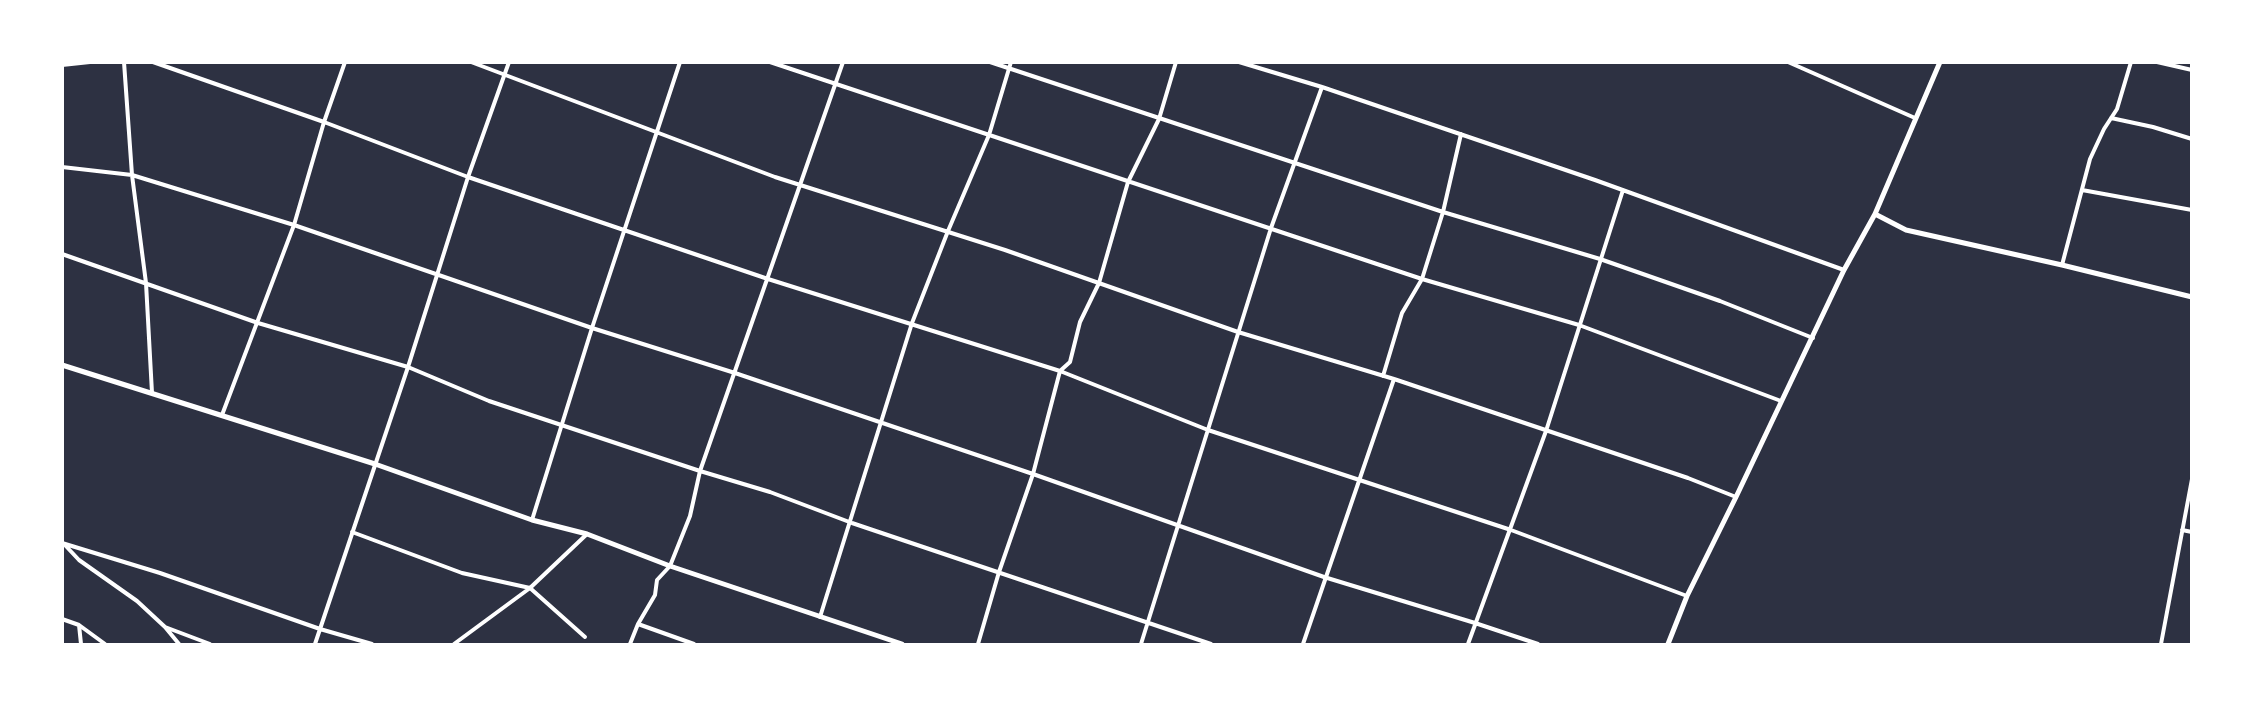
<!DOCTYPE html>
<html>
<head>
<meta charset="utf-8">
<style>
  body { margin:0 }
  #map { position:relative; width:2254px; height:707px; overflow:hidden; background:#2d3142; font-family:"Exo 2",sans-serif }
  canvas { display:block }
  .frame { position:absolute; inset:0; border:64px solid #fff; pointer-events:none }
</style>
</head>
<body>
<div id="map">
<canvas width="2254" height="707"></canvas>
<div class="frame"></div>
</div>
<script>
const context = document.querySelector('canvas').getContext('2d');
context.lineJoin = 'round';
const poly = rows => new Path2D(rows.map(r => 'M' + r).join(''));
function stroke(path, color, width, dash) { context.strokeStyle = color; context.lineWidth = width; context.lineCap = dash ? 'butt' : 'round'; context.setLineDash(dash || []); context.stroke(path); }
stroke(poly([
  [124,62,132,175,146,283,152,393],
  [153,62,324,122,468,177,768,279,1060,371,1208,430,1511,530,1687,596],
  [471,62,775,177,1005,250,1238,332,1394,379,1688,478,1736,497],
  [770,62,1422,279,1579,325,1781,401],
  [990,62,1443,212,1600,259,1720,301,1813,338],
  [1239,62,1322,87,1595,180,1844,270],
  [1788,62,1915,118],
  [2157,62,2192,70],
  [62,65,90,62],
  [2111,118,2153,127,2192,139],
  [62,167,132,175,294,225,592,328,735,373,1033,474,1324,577,1475,623,1538,644],
  [2082,190,2192,210],
  [62,254,258,323,408,367,489,401,700,471,770,492,852,523,1211,644],
  [2062,265,2090,159,2104,129,2117,109,2131,62],
  [1383,376,1402,313,1422,279,1443,212,1461,134],
  [222,415,294,225,324,122,345,62],
  [532,520,592,328,680,62],
  [2182,530,2192,532],
  [352,532,462,573,530,588,585,637],
  [62,543,160,573,320,629,372,644],
  [63,543,79,560,137,601,165,627,179,644],
  [820,617,912,323,948,231,989,135,1011,62],
  [62,619,79,625,105,644],
  [638,624,694,644],
  [79,625,81,644],
  [165,627,210,644],
  [315,644,408,367,468,177,509,62],
  [454,644,530,588,587,534],
  [630,644,638,624,655,595,657,580,670,566,690,516,700,471,843,62],
  [978,644,999,572,1033,474,1060,371,1070,362,1080,322,1099,283,1128,182,1159,119,1176,62],
  [1141,644,1271,228,1322,87],
  [1303,644,1394,379],
  [1468,644,1546,431,1623,190],
  [2161,644,2192,479]
]), '#fff', 4);
stroke(poly([
  [1875,214,1906,230,2062,265,2192,297],
  [62,365,375,464,532,520,587,534,670,566,902,644],
  [1668,644,1687,596,1736,497,1844,270,1875,214,1940,62]
]), '#fff', 5);
</script>
</body>
</html>
